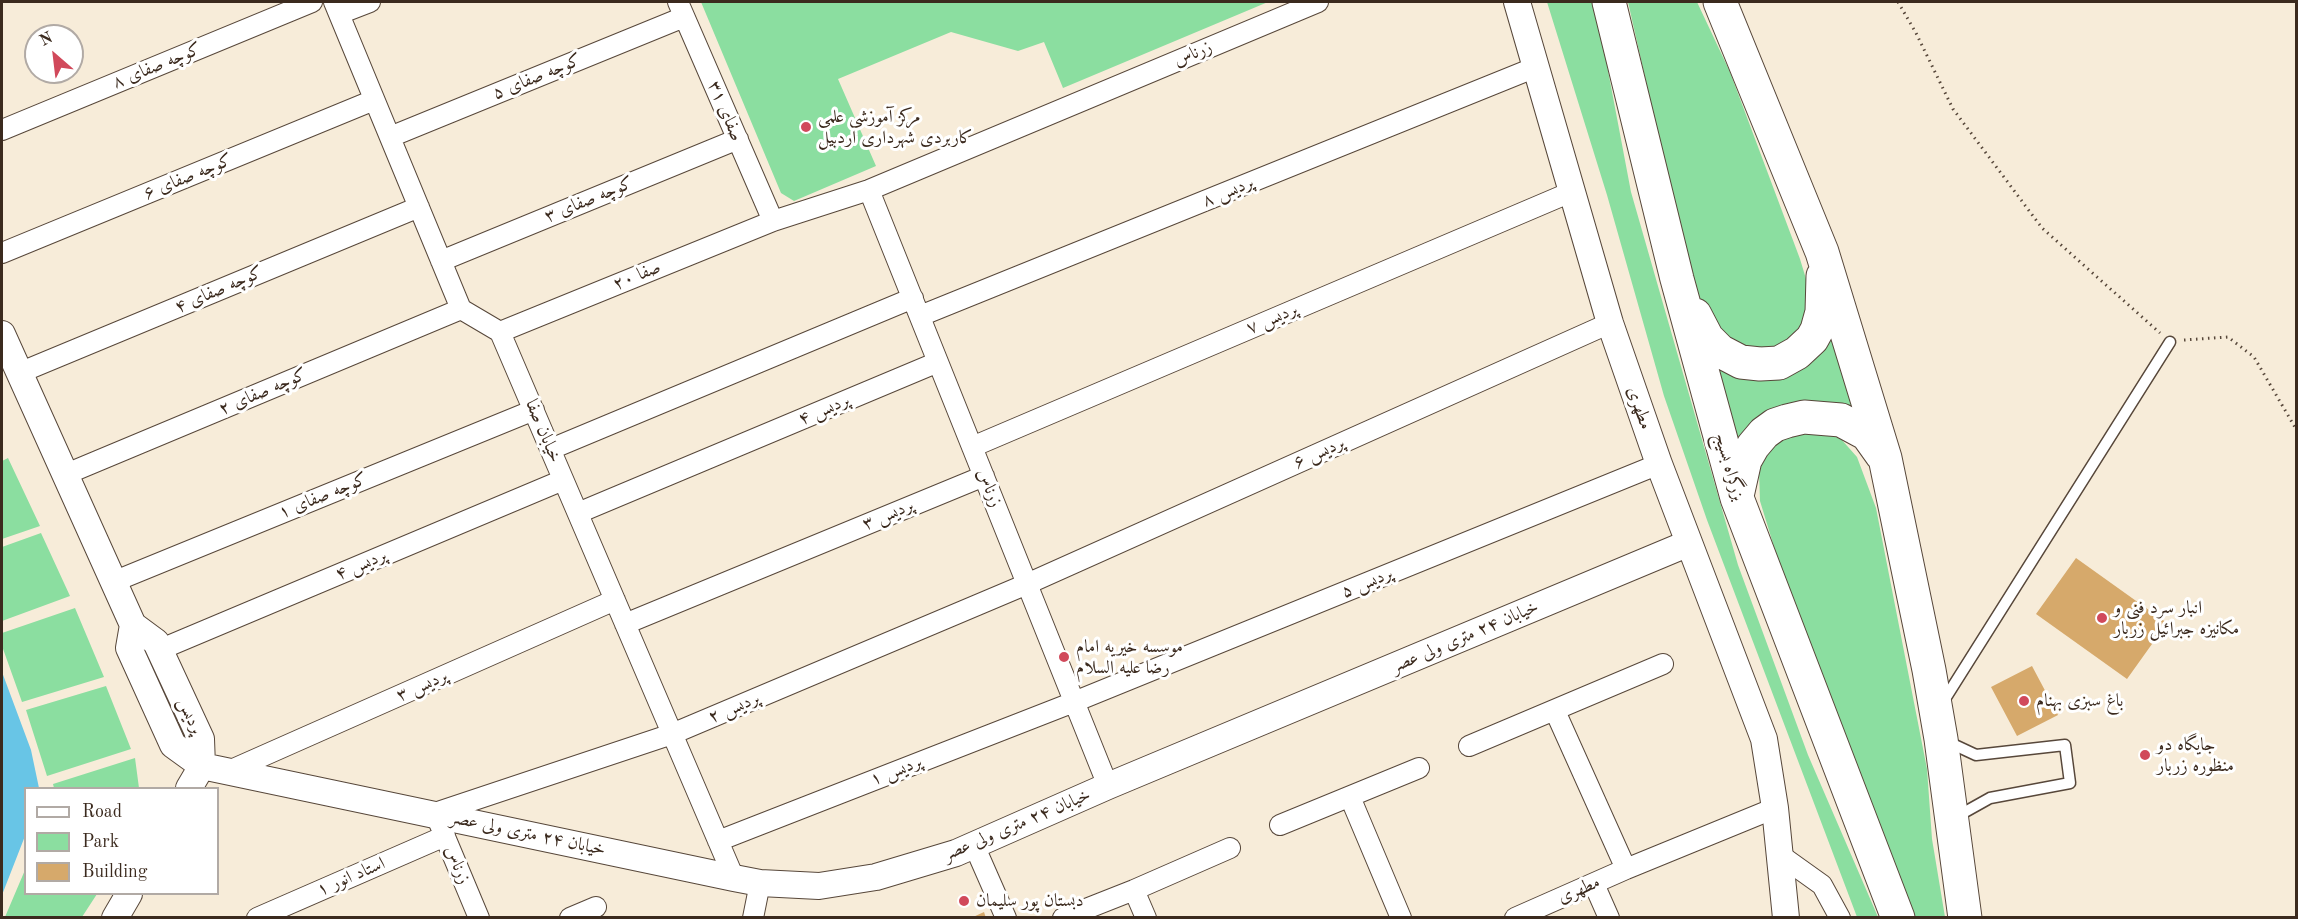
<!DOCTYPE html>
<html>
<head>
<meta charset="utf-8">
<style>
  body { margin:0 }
  #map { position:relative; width:2298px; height:919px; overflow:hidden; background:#f7ecd9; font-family:"Old Standard TT",serif }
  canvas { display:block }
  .frame { position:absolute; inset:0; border:3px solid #3b2a1e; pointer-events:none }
  .legend { position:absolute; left:24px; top:787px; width:195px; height:108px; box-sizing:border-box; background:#fff; border:2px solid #b1aaa5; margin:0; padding:8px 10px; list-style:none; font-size:18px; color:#3b2a1e }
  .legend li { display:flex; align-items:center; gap:12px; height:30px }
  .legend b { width:30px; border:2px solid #b1aaa5 }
  .north { position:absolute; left:24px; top:24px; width:60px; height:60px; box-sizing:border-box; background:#fff; border:2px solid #b1aaa5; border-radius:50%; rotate:332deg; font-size:16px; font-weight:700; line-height:24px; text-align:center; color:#3b2a1e }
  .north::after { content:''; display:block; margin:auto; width:21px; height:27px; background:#d1495b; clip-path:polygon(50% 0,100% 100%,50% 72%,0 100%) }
</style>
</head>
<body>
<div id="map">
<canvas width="2298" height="919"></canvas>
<div class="frame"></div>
<ul class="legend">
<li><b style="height:8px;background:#fff"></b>Road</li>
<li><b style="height:16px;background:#8bdea0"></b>Park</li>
<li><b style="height:16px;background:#d6a96b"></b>Building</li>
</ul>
<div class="north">N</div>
</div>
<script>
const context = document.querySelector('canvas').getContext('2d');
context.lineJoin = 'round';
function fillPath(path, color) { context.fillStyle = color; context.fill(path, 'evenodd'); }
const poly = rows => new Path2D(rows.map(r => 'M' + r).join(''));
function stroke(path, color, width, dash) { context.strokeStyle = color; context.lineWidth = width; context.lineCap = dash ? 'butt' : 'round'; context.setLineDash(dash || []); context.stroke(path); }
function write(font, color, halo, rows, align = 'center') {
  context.font = font + ' "Old Standard TT",Amiri,serif'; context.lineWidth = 6; context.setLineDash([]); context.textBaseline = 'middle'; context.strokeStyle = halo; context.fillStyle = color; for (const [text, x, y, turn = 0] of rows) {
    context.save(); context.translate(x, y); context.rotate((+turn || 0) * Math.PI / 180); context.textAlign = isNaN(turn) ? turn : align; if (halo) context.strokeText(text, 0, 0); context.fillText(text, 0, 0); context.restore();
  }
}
fillPath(poly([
  [701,2,1268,2,1063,88,1044,42,1018,51,951,32,838,79,876,166,794,201,781,193],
  [1547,2,1595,2,1631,192,1738,565,1808,755,1878,917,1857,917,1707,520,1664,396,1607,195],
  [1628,2,1697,2,1730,72,1800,259,1810,292,1807,316,1798,333,1784,344,1768,350,1742,351,1702,312,1683,245],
  [1828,324,1857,417,1836,409,1739,457,1709,360,1722,369],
  [1820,431,1841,439,1857,457,1876,508,1927,769,1932,839,1945,917,1909,917,1808,658,1760,501,1759,471,1762,461,1773,446,1786,437],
  [8,458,40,526,2,539,2,461],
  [41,533,70,596,2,621,2,547],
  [75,608,104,677,22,702,2,646,2,633],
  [106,686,131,749,47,776,26,710],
  [135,758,139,788,54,788,53,784],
  [25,870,26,894,97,894,82,917,5,917]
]), '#8bdea0');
fillPath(poly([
  [2,672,31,750,39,788,26,788,25,836,2,895]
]), '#68c5e6');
fillPath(poly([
  [2076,558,2167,623,2127,679,2036,614],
  [2032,666,2058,715,2017,736,1991,687],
  [984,912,986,918,971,918]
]), '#d6a96b');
const service = poly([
  [1943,702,2170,342],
  [1946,741,1976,755,2065,745,2070,783,1990,798,1956,817]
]);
const minor = poly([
  [334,2,461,309,500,332,734,878],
  [678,2,773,221],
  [339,14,370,2],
  [2,130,312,2],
  [390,137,684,17],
  [869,190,1108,786],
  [2,253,374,100],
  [441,261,738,139],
  [920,316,1536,67],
  [500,332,773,221,869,190,1318,2],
  [19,373,419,207],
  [972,447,1571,192],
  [551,449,913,298],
  [64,475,461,309],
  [578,513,938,362],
  [113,582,534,410],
  [625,624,984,476],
  [159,650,563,480],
  [1555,711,1626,869],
  [1469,746,1663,664],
  [229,771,615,600],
  [1350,797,1401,918],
  [1280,825,1419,768],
  [718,841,1074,702,1659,464],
  [974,845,1006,918],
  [1780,855,1822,885,1840,918],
  [1594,884,1609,918],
  [1134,890,1146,918],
  [257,918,445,836],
  [479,918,435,813,672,734,1027,584,1610,323],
  [570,918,596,907],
  [753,918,760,883],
  [1063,918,1134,890,1230,848],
  [1515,918,1626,869,1775,808]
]);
const tertiary = poly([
  [1517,2,1610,323,1659,464,1764,739,1775,808,1786,918],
  [2,334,133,625,156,642,201,739,202,766],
  [133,625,129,648,173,745,202,766,734,878,760,883,819,886,876,877,956,853,1108,786,1689,543],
  [189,788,202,766],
  [115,918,129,894]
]);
const trunk = poly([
  [1609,2,1677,279,1737,498,1898,918],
  [1720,2,1822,252,1885,458,1929,670,1941,739,1965,918],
  [1695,315,1707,338,1720,351,1741,362,1760,364,1779,363,1797,353,1812,339,1817,330,1822,312,1823,276],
  [1737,496,1745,460,1753,446,1764,433,1775,425,1787,421,1804,417,1841,420,1867,434,1882,455]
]);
stroke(service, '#57473a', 13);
stroke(minor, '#57473a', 22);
stroke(tertiary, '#57473a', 28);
stroke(trunk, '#57473a', 35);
stroke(poly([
  [1898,2,1916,33,1953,109,2042,228,2160,333],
  [2184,340,2228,337,2254,357,2296,429]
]), '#57473a', 3, [1.5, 4.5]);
stroke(service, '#fff', 10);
stroke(minor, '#fff', 20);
stroke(tertiary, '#fff', 26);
stroke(trunk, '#fff', 33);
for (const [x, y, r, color] of [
  [806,127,6,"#d1495b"],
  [2102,618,6,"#d1495b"],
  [1064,657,6,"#d1495b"],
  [2024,701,6,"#d1495b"],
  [2145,755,6,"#d1495b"],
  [964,901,6,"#d1495b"]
]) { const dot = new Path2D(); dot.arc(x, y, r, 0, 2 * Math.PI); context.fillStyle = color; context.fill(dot); stroke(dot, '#fff', 2); }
write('18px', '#3b2a1e', '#fff', [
  ["زرناس",1193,54,-23],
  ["کوچه صفای ۸",157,66,-22],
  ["کوچه صفای ۵",537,77,-22],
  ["صفای ۳۱",725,111,67],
  ["کوچه صفای ۶",188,177,-22],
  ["پردیس ۸",1228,192,-22],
  ["کوچه صفای ۳",589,200,-22],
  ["صفا ۲۰",637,276,-22],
  ["کوچه صفای ۴",219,290,-23],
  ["پردیس ۷",1272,319,-23],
  ["کوچه صفای ۲",263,392,-23],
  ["مطهری",1639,408,71],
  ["پردیس ۴",824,410,-23],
  ["خیابان صفا",543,431,67],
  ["پردیس ۶",1319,453,-24],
  ["بزرگراه بسیج",1729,467,74],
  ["زرناس",989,488,68],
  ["کوچه صفای ۱",323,496,-22],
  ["پردیس ۳",888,515,-23],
  ["پردیس ۴",361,565,-23],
  ["پردیس ۵",1367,583,-22],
  ["خیابان ۲۴ متری ولی عصر",1465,637,-23],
  ["پردیس ۳",422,686,-24],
  ["پردیس ۲",734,708,-23],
  ["پردیس",190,716,66],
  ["پردیس ۱",896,771,-21],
  ["خیابان ۲۴ متری ولی عصر",1017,825,-23],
  ["خیابان ۲۴ متری ولی عصر",528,834,12],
  ["زرناس",457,865,67],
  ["استاد انور ۱",351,877,-23],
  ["مطهری",1579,890,-23]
]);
write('18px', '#3b2a1e', '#fff', [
  ["مرکز آموزشی علمی",818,117],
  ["کاربردی شهرداری اردبیل",818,138],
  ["انبار سرد فنی و",2114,608],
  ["مکانیزه جبرائیل زربار",2114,629],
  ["موسسه خیریه امام",1076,647],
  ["رضا علیه السلام",1076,668],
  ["باغ سبزی بهنام",2036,701],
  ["جایگاه دو",2157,745],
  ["منظوره زربار",2157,766],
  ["دبستان پور سلیمان",976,901]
], 'left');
</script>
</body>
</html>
